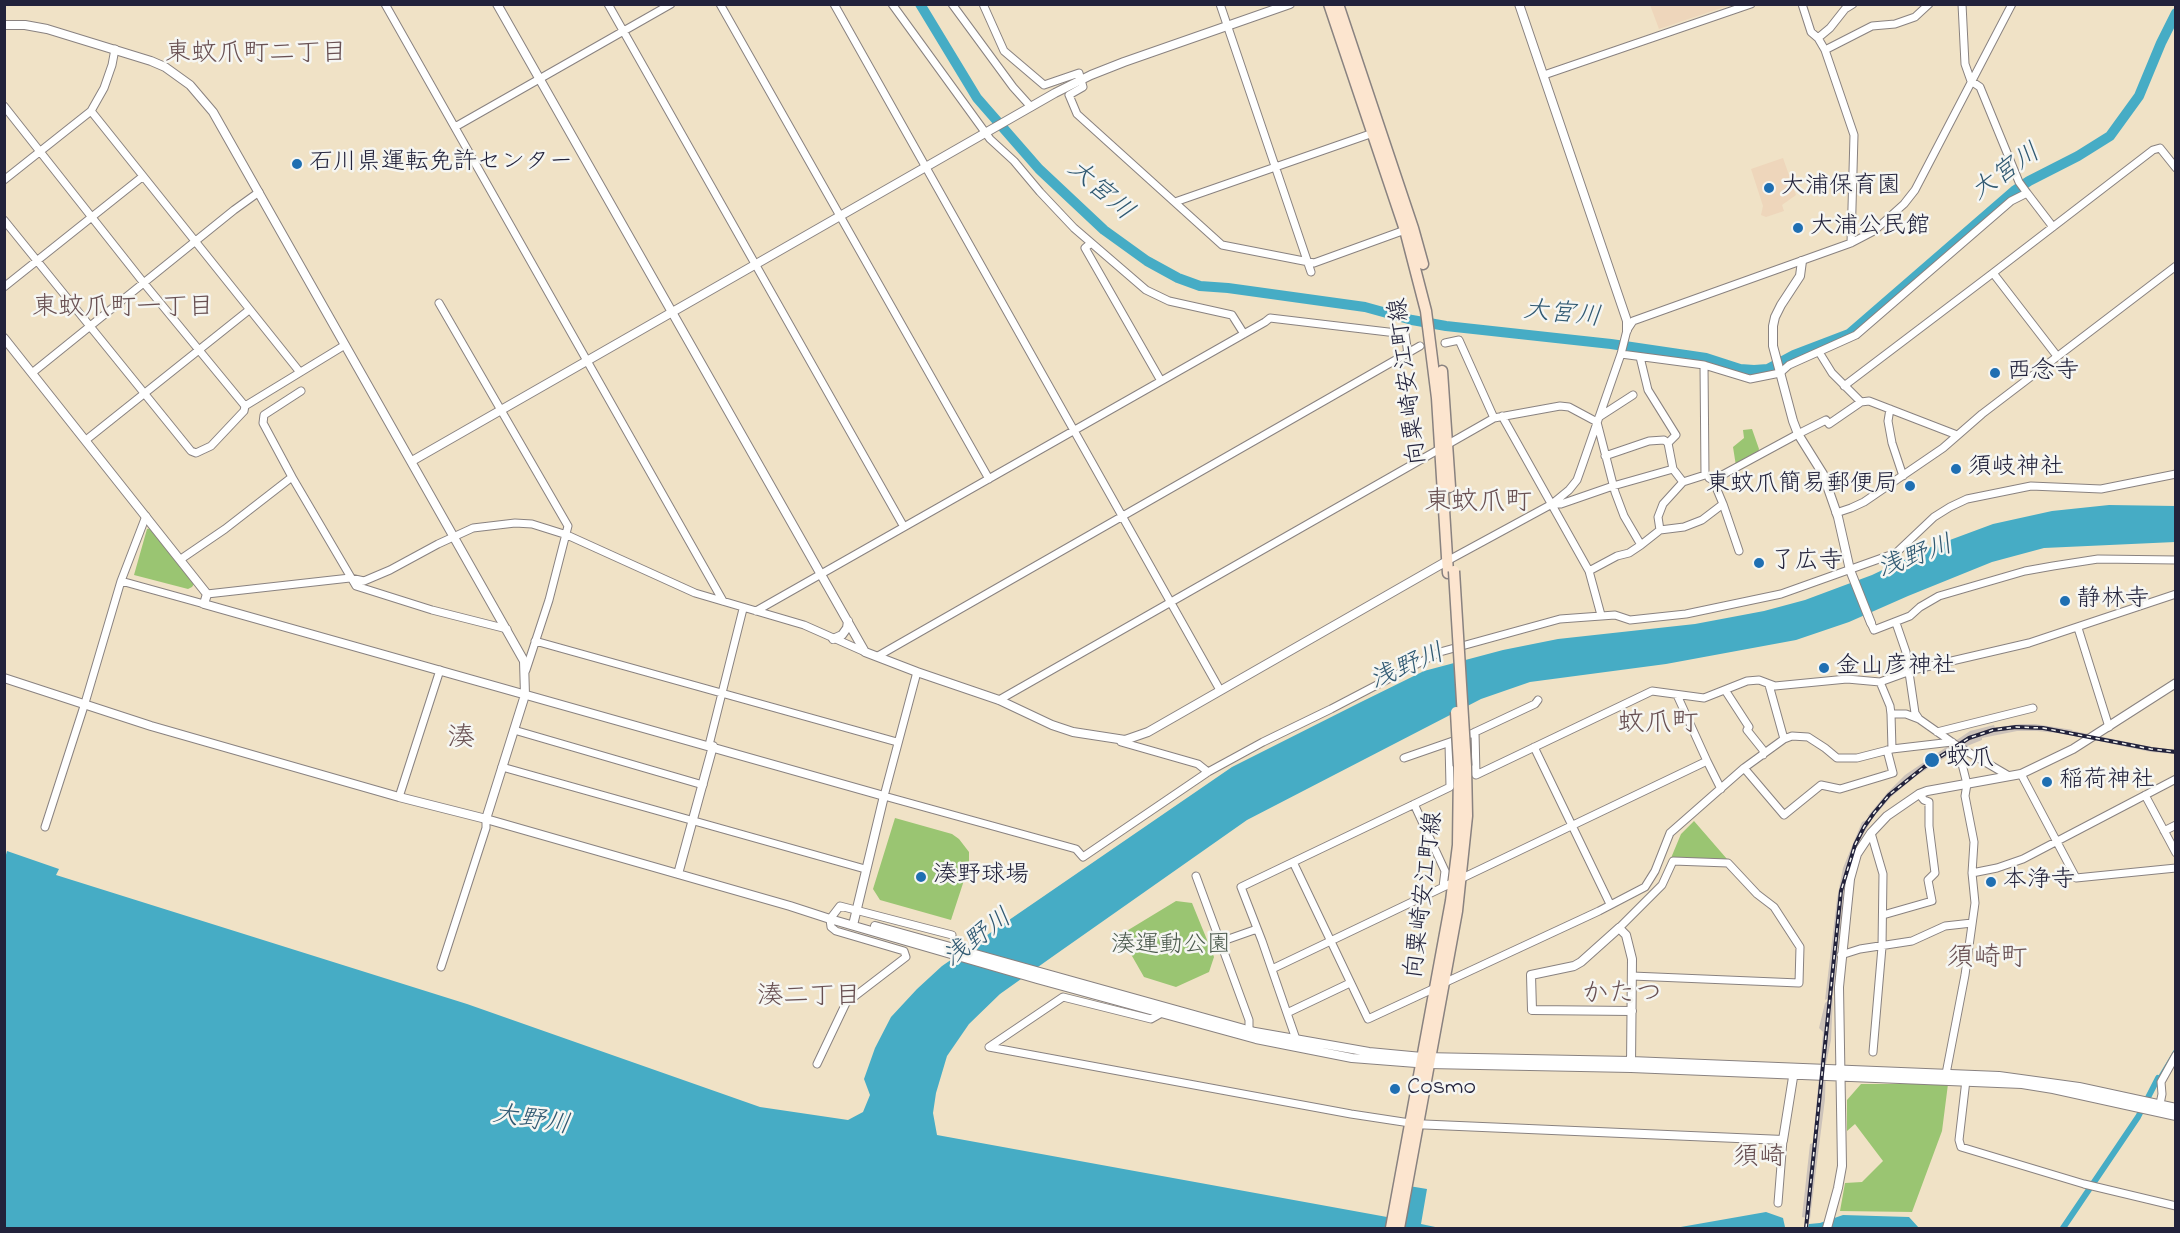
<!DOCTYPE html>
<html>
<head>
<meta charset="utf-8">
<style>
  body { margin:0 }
  #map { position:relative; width:2180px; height:1233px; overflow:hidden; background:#f0e2c6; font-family:"Indie Flower",sans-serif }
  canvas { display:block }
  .frame { position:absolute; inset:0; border:6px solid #22223b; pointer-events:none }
</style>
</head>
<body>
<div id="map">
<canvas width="2180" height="1233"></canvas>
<div class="frame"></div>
</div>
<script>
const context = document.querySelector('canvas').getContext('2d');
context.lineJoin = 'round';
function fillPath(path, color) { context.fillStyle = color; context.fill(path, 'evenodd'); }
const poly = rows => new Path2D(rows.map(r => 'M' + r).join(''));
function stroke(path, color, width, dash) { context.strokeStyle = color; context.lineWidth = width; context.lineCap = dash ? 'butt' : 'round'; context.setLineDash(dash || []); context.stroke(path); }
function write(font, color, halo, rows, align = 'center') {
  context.font = font + ' "Indie Flower","Klee One",sans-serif'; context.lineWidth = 5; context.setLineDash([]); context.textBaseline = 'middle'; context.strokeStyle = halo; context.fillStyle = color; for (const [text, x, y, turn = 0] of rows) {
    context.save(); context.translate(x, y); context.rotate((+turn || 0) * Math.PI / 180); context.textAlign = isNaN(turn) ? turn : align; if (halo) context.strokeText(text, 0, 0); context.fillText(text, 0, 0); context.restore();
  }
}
fillPath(poly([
  [1650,5,1730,5,1659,29],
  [1783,158,1796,195,1782,205,1784,211,1766,217,1761,215,1763,206,1751,169]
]), '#eed6bb');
fillPath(poly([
  [2020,724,2035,724,2073,730,2068,734,2037,731,2017,731,1982,738,1982,740,1957,750,1916,776,1891,797,1878,812,1867,817,1887,793,1905,775,1970,731,1994,725,1995,728],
  [2074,731,2151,747,2175,750,2175,754,2151,752,2070,735],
  [1873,817,1855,850,1845,881,1833,995,1825,1000,1837,899,1843,868,1862,822],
  [1833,997,1831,1040,1826,1064,1825,1099,1815,1178,1810,1219,1808,1219,1806,1228,1807,1218,1802,1217,1810,1144,1813,1143,1823,1032,1819,1028,1825,1003]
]), '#ccc2b9');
fillPath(poly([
  [1752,429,1759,449,1758,453,1736,466,1733,447,1744,438,1743,430],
  [151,528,194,584,192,587,188,589,134,575,147,529],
  [895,818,952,834,959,839,969,852,969,865,951,920,880,900,873,889],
  [1694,821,1727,859,1671,858,1681,834],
  [1176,901,1192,903,1214,957,1209,972,1176,987,1144,977,1120,935],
  [1861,1084,1948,1084,1942,1131,1912,1212,1840,1211,1845,1183,1862,1182,1883,1161,1855,1124,1847,1131,1847,1100]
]), '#9ac572');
fillPath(poly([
  [2109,505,2175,506,2175,542,2044,548,1992,562,1908,596,1849,622,1796,640,1666,664,1530,682,1481,699,1247,820,1052,957,1000,994,969,1024,947,1056,936,1093,933,1113,937,1135,1387,1217,1395,1178,1409,1186,1427,1189,1421,1224,1440,1228,5,1228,4,862,7,851,59,869,56,875,467,1004,760,1107,848,1120,863,1112,870,1095,864,1079,875,1048,891,1017,917,989,942,966,1232,767,1361,702,1424,671,1503,650,1558,639,1695,624,1764,611,1805,600,1872,575,1931,547,1993,524,2052,511],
  [1766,1212,1783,1218,1785,1227,1792,1228,1675,1228],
  [1843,1215,1909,1217,1919,1228,1808,1228,1809,1224,1820,1223]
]), '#46acc5');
stroke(poly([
  [2158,1078,2176,1048]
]), '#46acc5', 1.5);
stroke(poly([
  [2063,1228,2138,1117,2158,1078]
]), '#46acc5', 6);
stroke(poly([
  [920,4,977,98,1039,169,1104,230,1147,261,1178,278,1200,286,1228,288,1365,307,1412,320,1446,326,1611,344,1706,358,1740,369,1754,370,1768,369,1794,355,1849,334,2014,191,2029,181,2078,156,2110,136,2139,96,2161,43,2176,13]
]), '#46acc5', 10);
const minor = poly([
  [385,4,723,601],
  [608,4,904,527],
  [720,4,989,479],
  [834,4,1220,690],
  [892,4,990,139,1014,161,1040,192,1074,228,1146,290,1169,301,1232,315,1244,334],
  [952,4,1013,87,1031,107],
  [983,4,1004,51,1044,85,1079,73,1083,87,1069,95,1077,114,1222,245,1314,263,1405,230],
  [1220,4,1311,272],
  [1802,4,1811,32,1818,38,1825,50,1854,135,1851,243],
  [1818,38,1830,28,1845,9,1853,4],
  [1825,50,1872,26,1895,24,1915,17,1929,4],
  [1544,75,1751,4],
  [4,106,143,282,245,406],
  [91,111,299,371],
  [455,127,671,4],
  [4,180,91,111,104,88,112,65,115,49],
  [2027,193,2053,227],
  [1175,202,1373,133],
  [4,220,191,451,196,453,211,446,244,411,245,406,345,345],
  [1091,243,1085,248,1161,381],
  [1993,273,2153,150,2160,148,2176,168],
  [4,287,142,177],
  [439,303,568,526,549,600,526,670],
  [1445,343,1459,340,1494,418],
  [1819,352,1832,373,1861,402],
  [1621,354,1704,365,1750,379,1780,373,1789,365,1856,335,2011,201,2027,193,2019,182,1980,87,1971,81,1965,64,1962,4],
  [1640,357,1648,390,1676,435,1668,443,1673,469,1683,482],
  [1704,365,1705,475],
  [32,373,234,210,259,192],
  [1844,386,1993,273,2057,356],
  [1890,409,1888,421,1892,443,1903,476],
  [1502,416,1589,571,1601,615],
  [1599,417,1633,395],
  [86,440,249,310],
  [1605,456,1649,441,1664,440,1668,443],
  [292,477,263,423,264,415,301,391],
  [1709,478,1713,480,1723,504,1739,551],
  [1713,480,1798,434,1826,420,1829,424,1861,402,1869,401,1957,435],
  [1552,504,1561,504,1613,486,1673,469],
  [1836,513,1851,508,1864,502,1943,448,1982,414,2176,266],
  [1660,530,1684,527,1702,520,1723,504],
  [1641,545,1660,530,1658,517,1663,504,1683,482,1705,475],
  [181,559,225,529,292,477,356,586,432,610,507,629],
  [1447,561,1552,504,1569,490,1577,480,1582,466,1621,354,1627,330,1633,321,1851,243,1874,231,1904,204,1915,190,2012,4],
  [121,581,204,604],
  [207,594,350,578,364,581,390,570,438,544,473,528,515,523,532,524,567,535,695,593,804,625,865,652],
  [756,611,1265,322,1270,318,1405,334,1408,354],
  [1871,623,1874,630,1910,616,1920,607,1939,596,2025,571,2053,566,2098,559,2176,560],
  [1896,623,1906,652,1915,713,1919,719],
  [2078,628,2109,727],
  [535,641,897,742],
  [878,656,1420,346],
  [917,672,884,796,1076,849,1083,857,1208,772,1263,742,1331,709,1440,652,1560,619,1615,615,1630,620,1686,614,1781,594,1896,553,1934,517,1950,507,1967,499,2031,486,2101,489,2176,474],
  [1880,682,1890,706,1891,714],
  [1769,685,1784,739],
  [1725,690,1749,727,1747,730,1763,750,1763,755],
  [1677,695,1707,761],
  [999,700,1494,418,1560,406,1569,407,1597,422,1615,492,1624,516,1641,545,1629,553,1617,556,1589,571],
  [514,730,703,785],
  [1475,732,1476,775,1652,691,1704,698,1747,681,1759,680,1775,686,1847,679,1880,682,1913,670,2029,643,2176,594],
  [1937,732,2033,708],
  [1471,734,1535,704,1538,700],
  [1121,742,1198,764,1208,772],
  [709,745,743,609],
  [1534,747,1610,904],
  [1892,749,1952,742],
  [1404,758,1453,741],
  [502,767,865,869],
  [1744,768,1784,815,1821,785,1840,789,1893,773,1887,750],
  [2021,774,2076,878,2176,868],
  [2145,795,2176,853],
  [399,797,440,670],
  [1414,804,1445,871,1443,887],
  [45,827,85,703,121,581,146,516],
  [2164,831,2176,825],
  [1871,833,1883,874,1882,947,1873,1052],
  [1293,862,1368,1019,1435,988],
  [1972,873,1997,868,2023,859,2176,779],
  [1196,876,1249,1020,1249,1035],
  [1883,915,1932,901,1928,880,1935,873,1929,826,1929,802,1924,800,1919,794],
  [1619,928,1662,885,1673,861,1728,863,1757,894,1774,907,1800,947,1799,983,1632,976],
  [1220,942,1257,929],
  [1841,955,1860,949,1912,941,1945,926,1972,923],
  [441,967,486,828,486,819],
  [1272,969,1707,761,1721,789],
  [1444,983,1599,911,1645,887,1655,871,1670,833,1744,768,1784,739,1792,736,1808,737,1825,748,1837,758,1857,758,1892,749,1891,714,1906,714,1919,719,1956,745,2009,776],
  [1287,1013,1350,983],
  [1160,1014,1151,1019,1063,997,989,1047,1351,1114,1410,1123],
  [1297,1042,1262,941,1241,887,1450,787,1449,743],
  [817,1064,846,1003,906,957,904,951,836,931,831,927,830,919,840,906,952,935],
  [1945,1079,1965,975,1975,903,1972,873,1974,842,1965,796,1967,784,1958,748,1956,745],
  [1966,1080,1959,1140,1961,1147,2084,1184,2176,1206],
  [2159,1109,2162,1094,2161,1082,2176,1055],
  [1778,1203,1783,1140]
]);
const tertiary = poly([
  [497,4,865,652,917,672,999,700,1052,725,1073,732,1125,740,1148,732,1447,561],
  [1519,4,1627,321,1627,330],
  [4,25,25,25,47,29,151,61,165,67,190,85,213,112,524,661,525,695,486,819],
  [1802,261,1800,276,1781,305,1775,317,1773,326,1773,346,1793,421,1798,434,1823,474,1838,517,1850,570,1871,623],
  [4,338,207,594,204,604,884,796,853,925],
  [412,461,1055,93,1091,75,1124,62,1290,4],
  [833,639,842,635,847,628,848,621],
  [4,678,151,726,399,797,486,819,790,906,830,919,1037,979,1256,1039,1352,1058,1429,1064,1631,1068,2022,1084,2053,1089,2176,1116],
  [678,874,713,746],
  [875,926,1255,1032,1369,1052,1422,1057,1631,1061,1999,1076,2079,1087,2176,1108],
  [1631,1065,1632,959,1626,935,1619,928,1581,962,1574,966,1531,975,1532,1010,1632,1011],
  [1413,1124,1783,1140,1794,1071],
  [1827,1228,1838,1188,1842,1166,1839,987,1850,879,1857,854,1871,833,1887,816,1919,794,1927,791,2021,774,2073,749,2176,683]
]);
const secondary = poly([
  [1329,4,1405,230,1426,311,1437,398,1448,573],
  [1338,4,1413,228,1423,264],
  [1442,371,1450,487],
  [1391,1228,1451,901,1458,845,1459,766],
  [1399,1228,1457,911,1467,816,1466,766]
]);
stroke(minor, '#898280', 9);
stroke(tertiary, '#898280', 10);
stroke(secondary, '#898280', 13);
stroke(minor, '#fff', 7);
stroke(tertiary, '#fff', 8);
stroke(secondary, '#fce5cf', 10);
const rail = poly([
  [1806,1228,1841,891,1855,845,1864,827,1874,813,1889,795,1924,767,1969,738,1993,730,2016,727,2043,728,2151,749,2176,752]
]);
stroke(rail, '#22223b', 4);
stroke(rail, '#f6f6f2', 1.5, [4.5]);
const secondaryBridge = poly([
  [1454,571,1466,766],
  [1456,712,1459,766]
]);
stroke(secondaryBridge, '#898280', 13, []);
stroke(secondaryBridge, '#fce5cf', 10);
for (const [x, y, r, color] of [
  [297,164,6,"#1f6fb2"],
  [1769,188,6,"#1f6fb2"],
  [1798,228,6,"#1f6fb2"],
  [1995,373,6,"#1f6fb2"],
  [1956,469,6,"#1f6fb2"],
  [1910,486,6,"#1f6fb2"],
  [1759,563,6,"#1f6fb2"],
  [2065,601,6,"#1f6fb2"],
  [1824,668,6,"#1f6fb2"],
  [1932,760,8,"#1f6fb2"],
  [2047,782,6,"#1f6fb2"],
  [921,877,6,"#1f6fb2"],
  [1991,882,6,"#1f6fb2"],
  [1395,1089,6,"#1f6fb2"]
]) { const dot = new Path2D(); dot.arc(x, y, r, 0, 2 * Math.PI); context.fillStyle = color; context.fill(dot); stroke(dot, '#f6f6f2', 2); }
write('24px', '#22223b', '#f6f6f2', [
  ["石川県運転免許センター",309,164],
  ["大浦保育園",1781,188],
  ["大浦公民館",1810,228],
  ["西念寺",2007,373],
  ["須岐神社",1968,469],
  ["東蚊爪簡易郵便局",1898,486,"right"],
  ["了広寺",1771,563],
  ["静林寺",2077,601],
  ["金山彦神社",1836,668],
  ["蚊爪",1946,760],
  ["稲荷神社",2059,782],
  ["湊野球場",933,877],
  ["本浄寺",2003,882],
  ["Cosmo",1407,1089]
], 'left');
write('24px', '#22223b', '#f6f6f2', [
  ["向粟崎安江町線",1410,381,-97],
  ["向粟崎安江町線",1426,895,-83]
]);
write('24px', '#4c5b4e', '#f6f6f2', [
  ["湊運動公園",1171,947]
]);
write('26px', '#695153', '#f6f6f2', [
  ["東蚊爪町二丁目",256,56],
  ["東蚊爪町一丁目",123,310],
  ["湊二丁目",809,999],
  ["須崎",1759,1160]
]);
write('italic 26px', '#305972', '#f6f6f2', [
  ["大宮川",2007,174,-35],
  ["大宮川",1099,192,41],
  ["大宮川",1562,316,6],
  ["浅野川",1916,559,-20],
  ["浅野川",1408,669,-23],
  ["浅野川",979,940,-37],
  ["大野川",531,1122,9]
]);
write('27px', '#695153', '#f6f6f2', [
  ["東蚊爪町",1478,505],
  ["蚊爪町",1658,726],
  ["湊",461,741],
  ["須崎町",1987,961],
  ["かたつ",1622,997]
]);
</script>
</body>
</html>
